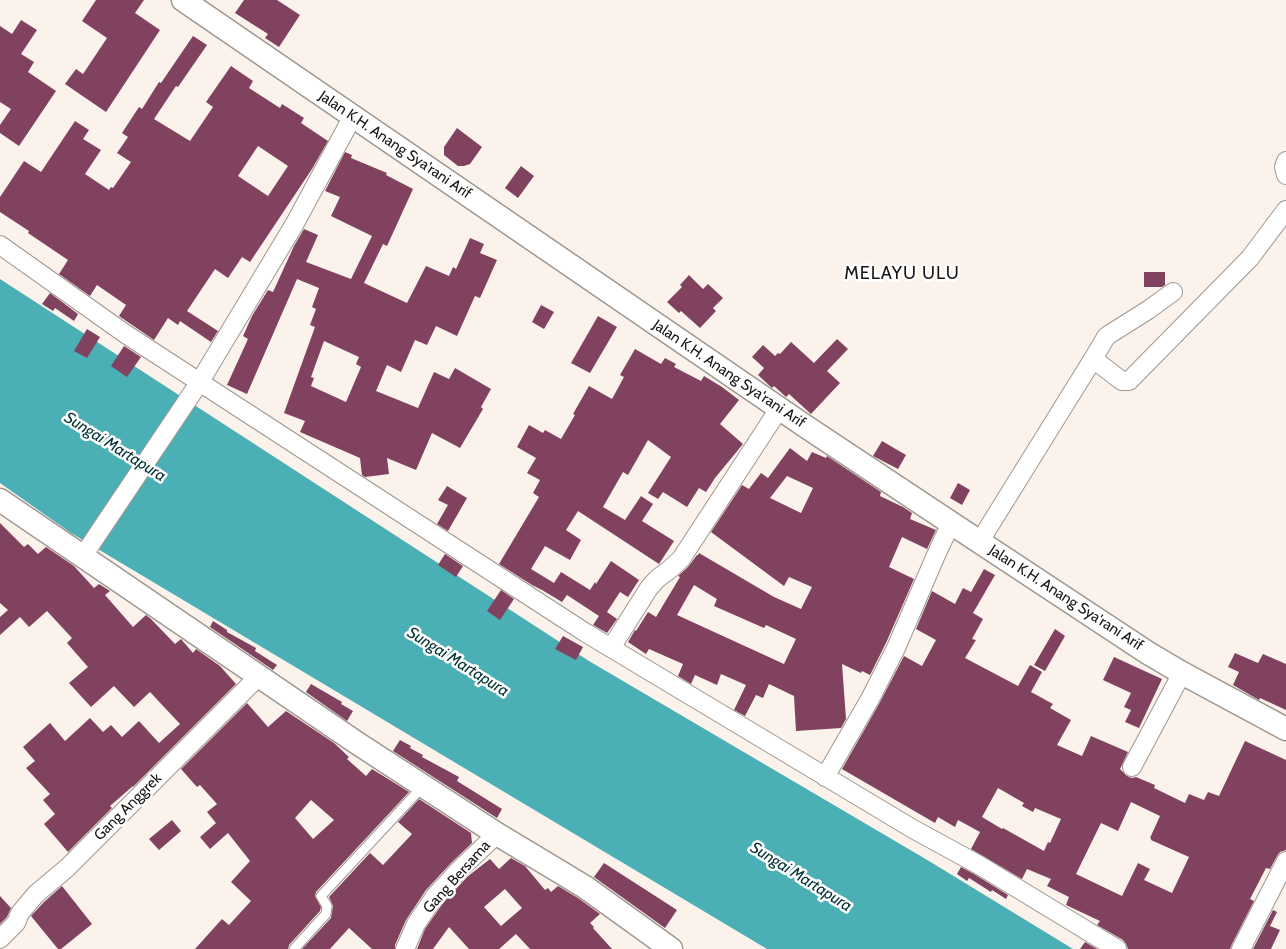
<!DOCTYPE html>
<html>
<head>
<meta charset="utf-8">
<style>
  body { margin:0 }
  canvas { display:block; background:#faf2eb }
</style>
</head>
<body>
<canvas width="1286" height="949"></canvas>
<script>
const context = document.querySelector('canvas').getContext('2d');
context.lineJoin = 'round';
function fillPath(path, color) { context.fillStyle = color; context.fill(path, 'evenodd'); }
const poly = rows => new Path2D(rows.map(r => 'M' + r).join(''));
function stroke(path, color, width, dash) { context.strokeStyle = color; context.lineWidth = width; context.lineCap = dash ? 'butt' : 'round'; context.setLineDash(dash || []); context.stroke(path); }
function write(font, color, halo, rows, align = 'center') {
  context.font = font + ' Cabin,sans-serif'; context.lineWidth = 5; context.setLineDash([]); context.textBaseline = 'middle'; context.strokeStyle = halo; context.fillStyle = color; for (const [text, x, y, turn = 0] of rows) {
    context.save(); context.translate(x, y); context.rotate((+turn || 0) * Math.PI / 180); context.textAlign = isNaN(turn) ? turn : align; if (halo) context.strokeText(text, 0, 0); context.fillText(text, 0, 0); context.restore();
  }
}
fillPath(poly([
  [0,279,589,661,929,861,1073,949,767,949,71,533,0,483]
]), '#4bb0b5');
fillPath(poly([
  [96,0,144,0,135,13,160,30,106,112,65,84,76,69,83,74,107,38,82,21],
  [244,0,277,0,300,15,279,47,265,38,268,34,235,13],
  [21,20,37,30,21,54,34,62,28,72,56,91,19,146,0,133,0,125,11,109,0,102,0,26,12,34],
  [193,36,207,45,178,87,176,86,154,119,190,141,213,107,206,102,231,66,253,81,249,88,280,108,282,104,304,118,301,123,328,141,312,169,250,262,242,257,228,278,215,269,187,311,218,331,211,342,180,321,178,325,168,318,154,340,119,316,126,305,97,285,90,296,59,274,68,260,28,233,29,231,0,212,0,197,24,161,41,172,75,121,89,130,83,139,101,150,85,174,109,190,111,187,113,188,131,162,117,153,128,137,122,133,139,107,142,109,159,82,161,83],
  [258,146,288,166,268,196,238,176],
  [457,128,482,147,470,164,464,166,458,166,444,155,444,147],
  [345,152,352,155,351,158,387,173,386,175,413,189,387,246,383,244,364,283,407,303,426,266,449,276,453,267,456,269,470,238,484,244,480,253,497,260,480,298,475,296,457,336,436,326,427,345,415,340,401,372,387,365,376,391,418,408,434,372,449,379,455,368,491,389,481,407,483,409,460,448,432,433,416,470,387,458,389,474,365,477,362,475,360,458,300,432,305,421,284,413,315,327,310,325,316,309,312,307,319,288,297,279,247,394,227,385,248,339,243,336,252,316,268,290,273,292,294,246,304,229,318,235,306,262,351,279,372,236,331,216,340,197,325,191],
  [324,341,359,357,356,364,361,367,346,402,311,386,314,378,311,377],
  [521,166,534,176,518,198,505,188],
  [1144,272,1165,272,1165,285,1162,287,1144,287],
  [689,275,703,289,708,284,723,298,713,308,716,311,700,328,681,311,679,313,667,302,682,287,680,285],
  [50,293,78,314,74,321,55,308,53,311,42,304],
  [541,305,554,312,544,329,532,322],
  [598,316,617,327,590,373,571,363],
  [87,329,100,337,87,358,74,351],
  [837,339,848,349,827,371,840,383,811,414,789,394,786,397,774,386,772,388,758,375,764,368,752,357,763,345,775,356,778,353,780,354,791,342,814,363],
  [124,346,141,357,127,377,111,366],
  [635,349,661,364,665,358,676,364,674,367,701,381,704,376,722,387,739,400,720,424,743,444,715,478,706,492,699,488,687,507,663,492,658,499,648,493,671,457,648,440,628,475,623,472,603,507,625,520,641,496,653,504,642,521,674,541,659,564,578,511,566,530,581,540,570,560,545,546,531,569,554,583,561,572,590,590,595,582,596,584,611,561,639,580,628,597,620,592,607,612,617,619,607,633,593,625,599,616,567,595,562,602,542,590,532,585,499,564,539,497,533,493,540,480,527,473,536,458,517,447,529,425,543,433,545,430,561,439,575,415,573,414,589,386,612,399,624,377,620,375],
  [882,441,906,455,898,469,873,456],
  [790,448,807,461,812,452,826,458,827,456,881,492,880,496,903,507,912,513,910,519,936,530,927,549,902,537,889,567,914,579,886,643,870,675,862,671,861,673,842,664,846,719,841,728,796,731,794,696,769,684,763,698,756,695,745,716,734,710,746,685,721,674,717,685,695,675,691,684,678,676,683,664,649,649,646,654,628,642,635,630,636,631,648,612,656,617,680,577,678,576,688,567,697,555,698,555,699,553,774,597,801,609,812,587,789,577,784,586,711,532,742,485,749,489,761,473,768,478],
  [787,476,813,488,801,513,770,498],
  [694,585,717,599,714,606,764,628,766,625,796,639,784,664,677,615],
  [958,483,970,490,962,505,950,498],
  [447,486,467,498,448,531,437,524,448,505,438,500],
  [0,523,24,547,28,544,38,554,46,547,74,566,94,588,99,584,110,591,105,595,133,627,146,615,151,619,175,644,181,639,193,653,196,649,220,666,236,684,133,787,133,786,110,806,112,808,68,852,44,824,55,814,43,800,50,794,26,768,35,761,23,747,50,723,65,741,90,718,103,732,111,725,122,737,139,721,159,743,180,724,150,692,134,707,114,686,91,707,69,683,88,667,67,643,72,638,47,611,29,627,20,617,0,635,0,617,8,610,0,603],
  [445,554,463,566,456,577,438,565],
  [984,569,995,575,973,613,983,619,972,639,976,640,965,658,1018,686,1030,665,1042,672,1031,692,1053,704,1050,708,1071,720,1057,745,1082,756,1091,736,1128,752,1120,769,1127,776,1132,778,1136,777,1155,785,1154,788,1185,803,1189,794,1204,800,1208,792,1219,796,1245,741,1286,760,1286,850,1280,852,1277,856,1270,869,1266,868,1250,899,1254,901,1232,944,1230,949,1128,949,1126,944,1123,940,1097,925,1100,921,1066,905,1069,897,1047,886,1051,879,1027,869,1022,879,971,849,980,832,958,820,955,827,938,817,935,823,842,769,879,704,904,656,922,666,936,640,916,629,932,591,955,604,963,588,971,592],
  [998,788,1024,803,1022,806,1033,812,1035,808,1061,819,1050,843,1048,842,1044,851,1003,828,1002,829,982,817],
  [1131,802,1160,816,1150,838,1151,838,1151,840,1189,857,1172,893,1144,880,1150,869,1138,863,1122,896,1076,874,1101,823,1118,831],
  [501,590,514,599,500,620,487,611],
  [213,621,227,630,227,632,256,648,255,651,277,665,273,670,210,627],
  [1055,629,1065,636,1045,671,1034,665],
  [563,636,583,647,576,660,555,649],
  [1235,653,1258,663,1263,654,1286,664,1286,710,1260,698,1259,700,1233,685,1239,672,1228,667],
  [1114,657,1162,679,1139,728,1125,722,1131,710,1124,707,1131,693,1103,680],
  [311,684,342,702,341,704,353,711,347,721,306,692],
  [247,703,268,727,286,711,334,743,349,757,347,759,366,776,372,769,409,792,316,892,315,896,321,907,320,911,289,945,288,949,195,949,222,919,229,925,251,901,231,882,250,861,228,833,210,849,200,837,216,823,207,812,217,804,200,785,197,787,181,769],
  [311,800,334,820,313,839,295,818],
  [400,740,411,746,410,748,423,755,422,757,459,777,457,781,502,809,497,818,393,751],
  [419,799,471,833,472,843,451,863,426,890,406,920,395,945,395,949,372,949,349,928,330,949,302,949,331,918,333,906,329,897,370,853,383,865,412,834,398,822],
  [172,820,181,831,159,850,149,839],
  [511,858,525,866,545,890,548,888,551,892,558,886,578,898,600,914,590,923,594,927,593,928,612,949,530,949,516,934,499,949,469,949,449,927,433,949,417,949,425,929,443,903,467,877,490,859,499,869],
  [505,889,522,908,501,926,484,907],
  [604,863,677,910,665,928,594,877],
  [961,867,974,874,1008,895,1006,899,992,890,991,892,969,878,967,881,957,874],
  [62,886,92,924,61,949,58,949,31,916,44,902],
  [0,896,11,908,7,917,0,924],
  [1273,910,1277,912,1270,926,1280,930,1271,949,1253,949],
  [1085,942,1097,949,1080,949]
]), '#80425f');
const service = poly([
  [294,949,326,914,327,906,321,896,423,786]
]);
const minor = poly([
  [1286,161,1284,167,1286,175],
  [0,245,127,335,586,633,913,829,979,865,1117,949],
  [1093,359,1106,337,1110,334,1148,310,1173,292],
  [980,541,1093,359,1122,381,1129,381,1250,258,1286,210],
  [83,556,199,383,294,225,353,116],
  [611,648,649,588,657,579,669,570,681,559,779,409],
  [1132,767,1182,673],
  [825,777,870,699,896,648,936,555,951,523],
  [0,939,16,923,20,913,36,894,67,868,259,676],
  [405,949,416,924,435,896,459,870,497,834],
  [1241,949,1286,861]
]);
const tertiary = poly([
  [183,0,805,426,951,523,1148,653,1182,673,1286,729],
  [0,500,357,743,497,834,585,887,671,949]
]);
stroke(service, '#9e9790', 11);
stroke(minor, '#9e9790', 20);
stroke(tertiary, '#9e9790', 25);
stroke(service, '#fff', 9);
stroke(minor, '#fff', 18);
stroke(tertiary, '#fff', 22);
write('15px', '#191614', '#fff', [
  ["Jalan K.H. Anang Sya'rani Arif",395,145,34],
  ["Jalan K.H. Anang Sya'rani Arif",729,374,34],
  ["Jalan K.H. Anang Sya'rani Arif",1066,598,33],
  ["Gang Anggrek",128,807,-45],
  ["Gang Bersama",457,877,-48]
]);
write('italic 16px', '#003133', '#fff', [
  ["Sungai Martapura",115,447,32],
  ["Sungai Martapura",458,662,32],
  ["Sungai Martapura",801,877,32]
]);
context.letterSpacing = '1px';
write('18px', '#191614', '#fff', [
  ["MELAYU ULU",902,274]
]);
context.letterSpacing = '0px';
</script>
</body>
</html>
